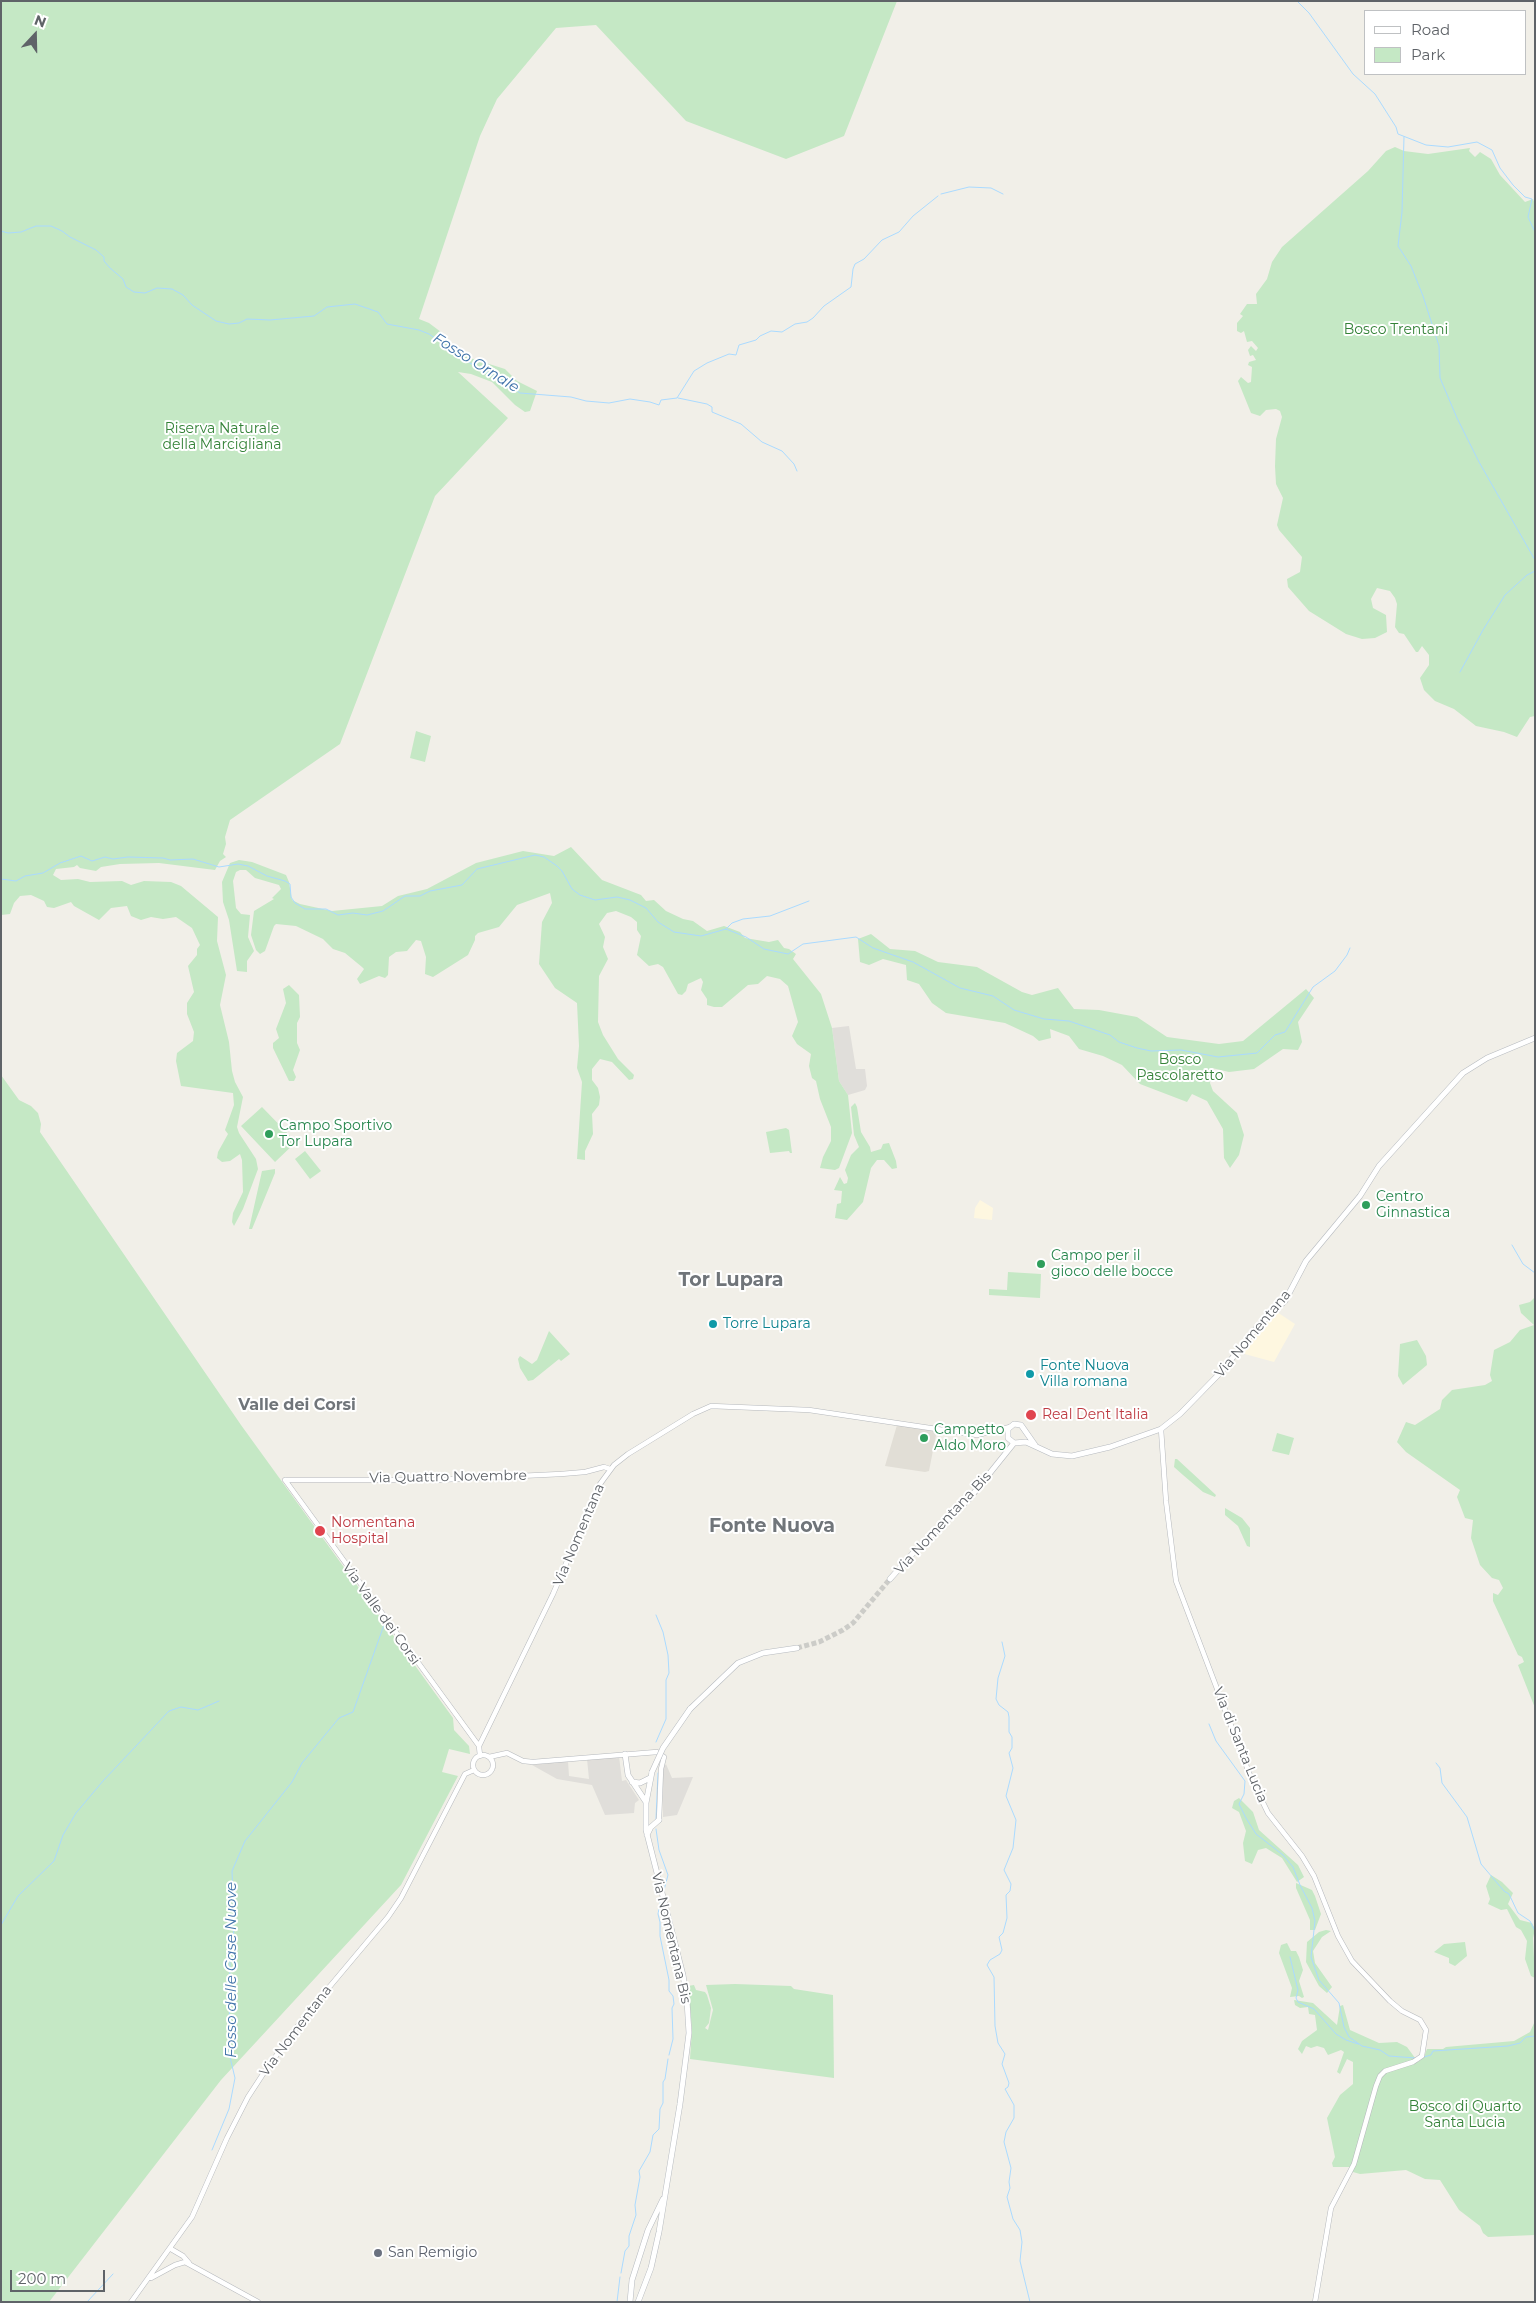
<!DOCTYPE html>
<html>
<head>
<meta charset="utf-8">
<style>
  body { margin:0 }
  #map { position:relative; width:1536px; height:2303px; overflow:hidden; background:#f1efe8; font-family:Montserrat,sans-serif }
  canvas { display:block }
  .frame { position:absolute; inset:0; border:2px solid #5f6368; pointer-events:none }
  .legend { position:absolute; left:1364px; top:10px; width:162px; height:65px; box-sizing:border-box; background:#fff; border:1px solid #bfc1c3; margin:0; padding:6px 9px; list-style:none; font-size:15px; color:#5f6368 }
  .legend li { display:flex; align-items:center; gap:10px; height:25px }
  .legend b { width:25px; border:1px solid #bfc1c3 }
  .north { position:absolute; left:10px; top:10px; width:50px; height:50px; -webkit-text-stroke:4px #fff; paint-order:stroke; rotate:21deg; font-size:14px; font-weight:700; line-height:20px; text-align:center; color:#5f6368 }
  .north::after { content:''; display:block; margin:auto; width:18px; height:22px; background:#5f6368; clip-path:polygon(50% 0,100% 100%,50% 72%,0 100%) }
  .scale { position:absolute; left:10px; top:2270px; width:95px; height:22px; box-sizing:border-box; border:2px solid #5f6368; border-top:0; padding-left:6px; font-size:15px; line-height:18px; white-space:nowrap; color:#5f6368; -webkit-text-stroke:4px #fff; paint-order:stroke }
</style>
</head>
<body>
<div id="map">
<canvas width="1536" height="2303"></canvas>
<div class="frame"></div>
<ul class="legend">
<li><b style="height:6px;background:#fff"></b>Road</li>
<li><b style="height:14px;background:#c5e8c5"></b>Park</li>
</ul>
<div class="north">N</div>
<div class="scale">200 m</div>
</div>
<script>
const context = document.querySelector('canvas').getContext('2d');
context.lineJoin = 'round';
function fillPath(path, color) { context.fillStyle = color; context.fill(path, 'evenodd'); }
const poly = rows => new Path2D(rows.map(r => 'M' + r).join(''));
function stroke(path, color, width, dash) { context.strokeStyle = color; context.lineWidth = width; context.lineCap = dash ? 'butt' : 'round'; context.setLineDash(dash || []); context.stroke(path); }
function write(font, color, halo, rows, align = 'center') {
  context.font = font + ' Montserrat,sans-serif'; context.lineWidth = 4; context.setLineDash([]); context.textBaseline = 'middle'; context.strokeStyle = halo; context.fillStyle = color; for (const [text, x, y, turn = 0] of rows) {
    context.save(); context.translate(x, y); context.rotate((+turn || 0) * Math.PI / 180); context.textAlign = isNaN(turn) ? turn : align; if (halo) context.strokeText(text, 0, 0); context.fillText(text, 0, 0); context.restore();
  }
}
fillPath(poly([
  [980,1200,993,1208,992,1220,974,1218,975,1208],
  [1277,1312,1295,1324,1274,1362,1241,1353,1257,1332]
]), '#fef7e0');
fillPath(poly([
  [849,1026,856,1069,865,1069,867,1086,865,1090,848,1095,839,1081,832,1028],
  [619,1756,622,1781,626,1780,639,1800,635,1803,634,1813,605,1815,592,1785,557,1779,532,1765,568,1761,569,1776,589,1779,587,1759],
  [666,1764,672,1778,693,1777,677,1815,663,1817,663,1767]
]), '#e0deda');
fillPath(poly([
  [897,1425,937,1430,929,1471,925,1472,885,1466]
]), '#e1ded6');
fillPath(poly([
  [1,1,897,1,844,136,786,159,686,121,596,25,556,28,497,99,480,136,419,319,429,323,445,335,450,343,470,358,505,369,517,381,537,391,530,411,525,412,515,405,492,382,471,374,458,372,508,418,435,496,340,744,230,820,225,837,226,844,223,854,226,857,220,861,215,870,159,863,120,864,101,867,96,871,80,868,77,865,74,867,56,869,53,875,61,880,78,879,90,882,122,881,131,885,144,881,171,882,181,886,218,917,217,941,226,975,220,1005,229,1042,232,1071,235,1082,243,1097,237,1127,239,1133,256,1159,258,1169,243,1209,234,1226,232,1222,233,1213,243,1192,242,1160,240,1154,230,1161,222,1162,217,1158,218,1152,228,1134,225,1130,234,1105,233,1093,181,1086,176,1061,177,1053,193,1041,194,1032,187,1014,187,1003,194,992,188,966,197,955,197,949,200,945,192,928,176,917,163,919,151,917,141,920,131,916,127,906,111,908,99,920,74,906,71,902,54,908,47,907,44,901,31,895,20,896,14,903,10,914,1,915],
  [1395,147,1404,151,1428,154,1470,148,1469,151,1475,157,1480,152,1491,159,1500,175,1525,202,1533,199,1535,204,1535,716,1530,717,1517,737,1504,732,1476,726,1454,709,1435,701,1424,690,1420,678,1429,665,1429,655,1422,646,1418,652,1416,652,1404,634,1399,633,1395,627,1397,604,1395,598,1390,591,1377,588,1371,599,1373,608,1386,615,1387,632,1375,638,1362,639,1346,634,1309,611,1288,587,1287,579,1300,572,1302,557,1279,530,1277,525,1283,498,1276,484,1275,466,1276,439,1282,417,1280,411,1276,409,1266,410,1260,416,1251,413,1238,381,1241,377,1248,383,1251,382,1252,367,1248,365,1249,362,1256,360,1253,355,1250,356,1248,350,1251,346,1256,351,1258,348,1252,341,1247,342,1244,331,1241,333,1237,331,1237,323,1243,316,1240,314,1247,304,1257,304,1256,294,1267,279,1272,262,1282,247,1368,171,1386,151],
  [416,731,431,736,425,762,410,758],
  [571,847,602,880,641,895,646,901,654,900,666,911,683,919,693,921,707,931,724,926,740,932,745,938,769,942,778,940,784,948,789,949,796,954,793,959,821,994,832,1028,839,1081,848,1095,852,1133,839,1168,835,1170,820,1168,823,1157,831,1141,831,1127,820,1099,816,1081,812,1078,809,1066,811,1054,797,1044,792,1036,798,1022,788,986,780,979,767,976,758,984,748,985,722,1007,714,1007,707,1005,707,999,701,990,703,982,701,978,688,984,686,991,682,995,678,994,663,967,658,964,649,966,637,955,641,936,637,930,637,922,631,917,616,911,607,913,599,924,605,937,603,947,608,959,599,976,598,1022,603,1035,618,1059,634,1075,633,1079,629,1080,612,1062,600,1059,592,1069,592,1080,598,1088,600,1097,599,1105,592,1114,593,1134,585,1151,585,1160,577,1159,582,1082,577,1068,579,1046,577,1003,555,988,539,964,542,922,552,903,550,893,517,905,499,927,478,933,475,936,475,940,468,955,433,977,425,974,426,957,421,941,416,940,407,951,396,952,389,957,388,975,385,978,379,976,360,984,357,979,364,969,362,967,345,953,333,949,323,939,296,926,276,924,274,926,265,951,260,954,256,950,251,935,254,911,274,899,272,898,281,889,279,885,255,878,246,870,240,870,236,872,233,881,236,908,241,914,250,915,248,937,254,951,247,961,247,972,237,971,229,920,223,902,222,882,230,863,239,860,252,862,286,875,289,882,292,900,300,904,332,911,382,906,398,896,427,889,476,863,523,851,554,856],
  [871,934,890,949,915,951,938,962,977,967,1022,992,1032,995,1058,988,1074,1009,1099,1010,1137,1017,1167,1037,1219,1044,1243,1041,1306,989,1314,998,1298,1022,1302,1042,1298,1050,1283,1049,1254,1069,1229,1072,1212,1068,1210,1083,1213,1091,1237,1113,1244,1135,1239,1155,1230,1168,1224,1158,1223,1129,1207,1101,1192,1094,1187,1102,1140,1084,1122,1065,1103,1056,1079,1049,1069,1036,1050,1029,1051,1038,1039,1041,1033,1036,1005,1023,946,1013,932,1003,919,984,907,980,906,965,883,959,869,965,860,962,858,939],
  [289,985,299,995,300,1017,297,1023,297,1043,300,1050,293,1070,296,1077,294,1081,289,1081,273,1048,273,1043,279,1038,276,1029,286,1003,283,989],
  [1,1075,19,1100,31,1106,38,1113,41,1124,40,1132,241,1425,453,1718,454,1730,469,1746,470,1754,449,1749,442,1772,458,1776,401,1885,221,2080,49,2302,1,2302],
  [855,1103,857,1107,861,1132,870,1147,871,1152,881,1149,883,1144,889,1143,896,1161,897,1168,892,1169,884,1160,877,1160,871,1168,863,1202,847,1220,835,1218,837,1204,841,1203,842,1191,834,1190,840,1177,844,1184,847,1183,848,1178,845,1170,851,1155,859,1147,854,1135,851,1107],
  [262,1107,296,1142,275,1162,241,1126],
  [786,1128,789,1130,792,1153,790,1153,789,1151,770,1153,766,1132],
  [305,1151,321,1171,310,1179,295,1159],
  [275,1169,275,1173,252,1229,249,1229,262,1171],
  [1008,1272,1041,1274,1040,1298,989,1295,989,1289,1007,1290],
  [1535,1297,1535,1708,1518,1665,1524,1662,1522,1657,1518,1655,1493,1601,1493,1593,1498,1595,1503,1588,1499,1580,1492,1578,1480,1565,1471,1538,1473,1520,1465,1518,1457,1497,1460,1490,1406,1452,1397,1442,1406,1422,1415,1425,1440,1409,1442,1400,1452,1390,1485,1385,1492,1381,1490,1375,1494,1350,1510,1342,1520,1330,1534,1325,1521,1313,1519,1305,1530,1302],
  [549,1331,570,1354,561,1361,559,1359,533,1380,528,1381,520,1368,518,1359,520,1356,532,1364,537,1360],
  [1417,1340,1426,1356,1427,1365,1403,1385,1398,1376,1400,1344],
  [1277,1433,1294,1438,1289,1455,1272,1451],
  [1175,1459,1177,1459,1216,1495,1215,1497,1203,1492,1183,1475,1174,1467],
  [1225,1508,1242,1518,1250,1528,1250,1547,1247,1546,1238,1526,1225,1515],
  [1239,1798,1253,1812,1259,1830,1298,1865,1304,1877,1297,1882,1282,1858,1266,1848,1258,1850,1252,1864,1245,1861,1243,1843,1246,1831,1239,1812,1232,1808,1234,1801],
  [1491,1875,1502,1882,1513,1893,1508,1904,1520,1920,1532,1923,1535,1929,1533,1938,1535,1978,1531,1976,1525,1959,1527,1941,1521,1930,1516,1927,1507,1909,1501,1910,1488,1904,1490,1899,1486,1886],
  [1296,1883,1312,1890,1315,1896,1321,1914,1315,1930,1310,1930,1310,1920,1296,1888],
  [1326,1930,1331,1931,1322,1937,1313,1951,1315,1963,1332,1987,1327,1993,1319,1986,1306,1962,1307,1942,1319,1932],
  [1465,1942,1467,1956,1455,1966,1449,1963,1449,1958,1434,1952,1444,1944],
  [1287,1943,1291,1951,1296,1951,1299,1957,1303,1970,1299,1981,1304,1997,1302,1998,1299,1996,1290,1997,1292,1988,1279,1953,1281,1945],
  [735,1984,791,1986,794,1989,833,1995,834,2078,690,2059,692,2029,688,1986,694,1985,696,1990,705,1992,707,1995,711,2008,709,2023,705,2028,708,2030,713,2010,706,1985],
  [1294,2000,1313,2003,1337,2025,1340,2006,1343,2005,1350,2030,1379,2043,1397,2042,1407,2047,1418,2062,1424,2057,1427,2049,1443,2049,1446,2047,1514,2041,1530,2032,1535,2021,1535,2235,1488,2237,1483,2233,1480,2226,1459,2210,1440,2180,1425,2179,1406,2170,1360,2174,1353,2172,1351,2167,1333,2167,1332,2163,1335,2157,1327,2118,1340,2095,1353,2084,1353,2062,1347,2059,1340,2074,1337,2072,1344,2052,1341,2050,1328,2055,1324,2048,1317,2046,1311,2048,1306,2046,1302,2054,1298,2049,1302,2041,1317,2030,1315,2015,1309,2014,1308,2007,1300,2008,1295,2005]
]), '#c5e8c5');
stroke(poly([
  [1297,1,1309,13,1353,74,1375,94,1396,127,1398,134,1426,145,1448,147,1477,142,1492,150,1500,168,1513,185,1525,197,1532,199,1528,217,1535,232],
  [1404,137,1402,212,1398,246,1411,266,1423,296,1439,346,1440,378,1457,418,1479,462,1535,560],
  [941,194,969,187,991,188,1003,194],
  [1,231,8,233,21,232,36,226,51,226,62,231,70,237,96,250,104,257,104,261,110,268,123,279,126,287,134,292,145,293,157,288,172,289,183,295,192,305,216,321,229,324,239,323,247,319,270,320,314,316,327,307,355,304,378,312,387,324,419,330,429,334,480,370,500,378,520,393,571,397,586,401,609,403,630,399,650,402,659,405,661,400,677,398,694,371,707,363,729,354,736,355,739,345,756,340,760,336,771,331,782,332,795,324,807,322,813,318,824,306,851,287,853,269,855,264,864,259,882,240,899,232,913,216,938,196],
  [678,398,707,404,712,407,712,412,741,424,762,442,782,451,794,464,797,471],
  [1460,672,1483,630,1505,595,1527,575,1535,571],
  [1,879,16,881,25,876,43,873,60,863,81,856,92,861,105,857,113,859,128,857,163,858,170,860,193,859,219,867,238,864,248,866,267,876,285,881,290,884,291,897,295,903,305,909,326,909,338,915,353,913,367,915,383,911,405,896,420,896,430,891,462,885,477,869,535,855,544,857,557,866,562,871,572,889,580,895,595,900,617,897,630,900,646,908,658,922,674,932,701,936,726,929,746,937,764,949,788,954,803,944,856,937,873,948,913,962,960,988,993,996,1014,1010,1044,1019,1069,1021,1110,1035,1119,1042,1137,1048,1151,1051,1181,1050,1218,1057,1257,1053,1275,1035,1285,1032,1313,987,1335,971,1347,955,1350,948],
  [726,929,732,923,743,919,770,916,809,901],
  [1512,1245,1523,1264,1535,1273],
  [656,1615,663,1632,668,1655,669,1673,666,1680,666,1719,656,1742],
  [1002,1642,1005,1656,998,1678,996,1699,999,1705,1008,1712,1009,1717,1009,1732,1012,1737,1012,1748,1009,1753,1013,1768,1006,1796,1016,1820,1013,1848,1004,1870,1011,1884,1010,1891,1006,1895,1007,1918,1003,1933,999,1937,1002,1950,1000,1954,990,1960,987,1965,994,1977,995,2026,998,2043,1005,2054,1002,2064,1009,2083,1008,2087,1005,2089,1014,2105,1014,2118,1006,2132,1004,2142,1011,2168,1009,2182,1010,2188,1007,2197,1013,2219,1020,2230,1022,2242,1020,2261,1030,2302],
  [1209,1724,1216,1741,1245,1781,1244,1794,1239,1804,1246,1818,1256,1834,1283,1855,1293,1867,1300,1885,1312,1908,1315,1921,1311,1957,1319,1980,1339,2003,1344,2027,1349,2037,1362,2046,1380,2050,1389,2056,1415,2058],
  [1436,1763,1440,1768,1442,1783,1467,1817,1481,1864,1504,1891,1509,1894,1518,1913,1530,1921,1535,1931],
  [656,1819,658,1773],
  [656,1829,659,1850,668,1875,664,1890],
  [661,1899,658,1914,660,1922,660,1936,669,1980,669,1991,673,1996,674,2004,672,2008,673,2039,669,2055],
  [1,1925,18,1896,54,1861,63,1835,76,1813,103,1781,169,1711,181,1707,198,1710,219,1701],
  [1290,1957,1298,1990,1296,1998,1298,2002,1314,2009,1336,2034,1346,2040,1358,2044],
  [1424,2057,1431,2055,1433,2051,1508,2046,1520,2043,1526,2037,1535,2036],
  [212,2150,229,2109,235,2078,229,2053,230,1957,233,1946,234,1924,232,1871,245,1841,292,1782,302,1763,339,1718,353,1712,384,1625],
  [621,2273,625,2251,629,2246,629,2236,636,2215,635,2205,640,2177,639,2171,650,2152,653,2135,659,2129,660,2109,663,2103,663,2082,665,2079,668,2059],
  [87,2302,113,2274],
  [617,2302,620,2277]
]), '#aadaff', 1);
stroke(poly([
  [797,1648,819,1642,843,1630,853,1623,890,1579]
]), '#ccccc8', 5, [5, 2.5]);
const tertiary = poly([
  [1161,1429,1166,1501,1176,1581,1251,1778,1268,1813,1302,1856,1314,1876,1338,1936,1352,1961,1390,2001,1402,2011,1420,2020,1426,2030,1422,2056,1413,2062,1385,2071,1380,2076,1376,2086,1354,2164,1331,2208,1315,2302],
  [285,1480,479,1746],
  [285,1480,436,1480,561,1474,585,1472,604,1467,610,1469],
  '473 1765a10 10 0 1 1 20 0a10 10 0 1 1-20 0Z',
  [480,1756,479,1746,553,1594,600,1484,614,1465,628,1454,693,1414,711,1406,809,1410,977,1435,1010,1427],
  [489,1757,507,1753,523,1761,533,1762,657,1752,664,1757,661,1769,659,1820],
  [171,2249,183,2256,189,2263],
  [151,2278,175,2265,185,2262,258,2302],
  [131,2302,192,2217,227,2138,248,2097,265,2071,305,2016,388,1917,401,1898,465,1774,474,1770]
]);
const secondary = poly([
  [1035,1445,1021,1425,1014,1424,1008,1429,1008,1438,1014,1443,1026,1442,1052,1454,1072,1456,1110,1447,1161,1429,1180,1414,1221,1372,1259,1325,1285,1301,1306,1261,1360,1196,1379,1166,1463,1073,1487,1058,1535,1038],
  [890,1579,914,1552,969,1499,1014,1443],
  [690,1709,738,1663,763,1653,797,1648],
  [625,1754,628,1775,646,1802],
  [632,1782,640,1783,650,1778],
  [647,1835,651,1827,659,1820],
  [630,2302,632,2280,648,2230,663,2199],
  [638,2302,651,2268,659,2232,680,2104,689,2033,687,2001,683,1975,646,1830,646,1803,652,1772]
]);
stroke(tertiary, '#b5b8bc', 5.5);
stroke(secondary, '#b6babf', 6);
stroke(tertiary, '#fff', 4.5);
stroke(secondary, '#fff', 5);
const secondaryBridge = poly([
  [652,1772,663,1748,690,1709]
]);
stroke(secondaryBridge, '#b6babf', 6, []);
stroke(secondaryBridge, '#fff', 5);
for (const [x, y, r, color] of [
  [269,1134,5,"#2e9e5b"],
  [1366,1205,5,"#2e9e5b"],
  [1041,1264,5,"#2e9e5b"],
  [713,1324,5,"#0f9aa8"],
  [1030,1374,5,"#0f9aa8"],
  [1031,1415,6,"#e0444e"],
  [924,1438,5,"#2e9e5b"],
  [320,1531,6,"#e0444e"],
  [378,2253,5,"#6b7280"]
]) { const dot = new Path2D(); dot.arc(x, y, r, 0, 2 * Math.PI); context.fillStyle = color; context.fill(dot); stroke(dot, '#fff', 2); }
write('14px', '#348238', '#fff', [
  ["Bosco Trentani",1396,330],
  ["Riserva Naturale",222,429],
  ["della Marcigliana",222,445],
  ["Bosco",1180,1060],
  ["Pascolaretto",1180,1076],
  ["Bosco di Quarto",1465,2107],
  ["Santa Lucia",1465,2123]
]);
write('14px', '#27864d', '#fff', [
  ["Campo Sportivo",279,1126],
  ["Tor Lupara",279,1142],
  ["Centro",1376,1197],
  ["Ginnastica",1376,1213],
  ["Campo per il",1051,1256],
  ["gioco delle bocce",1051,1272],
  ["Campetto",934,1430],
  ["Aldo Moro",934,1446]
], 'left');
write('14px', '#0d838f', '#fff', [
  ["Torre Lupara",723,1324],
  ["Fonte Nuova",1040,1366],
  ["Villa romana",1040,1382]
], 'left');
write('14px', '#5f6368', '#fff', [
  ["Via Nomentana",1253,1334,-50],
  ["Via Quattro Novembre",448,1477,-1],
  ["Via Nomentana Bis",943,1523,-47],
  ["Via Nomentana",579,1535,-67],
  ["Via Valle dei Corsi",381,1614,54],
  ["Via di Santa Lucia",1240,1745,68],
  ["Via Nomentana Bis",671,1938,77],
  ["Via Nomentana",296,2031,-53]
]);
write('14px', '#be3a42', '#fff', [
  ["Real Dent Italia",1042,1415],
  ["Nomentana",331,1523],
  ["Hospital",331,1539]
], 'left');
write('14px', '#5b616d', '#fff', [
  ["San Remigio",388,2253]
], 'left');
write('italic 15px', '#4174aa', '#fff', [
  ["Fosso Ornale",476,363,32],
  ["Fosso delle Case Nuove",232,1970,-90]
]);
write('bold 16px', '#70757a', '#fff', [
  ["Valle dei Corsi",297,1405]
]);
write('bold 19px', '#70757a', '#fff', [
  ["Tor Lupara",731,1280],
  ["Fonte Nuova",772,1526]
]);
</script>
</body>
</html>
